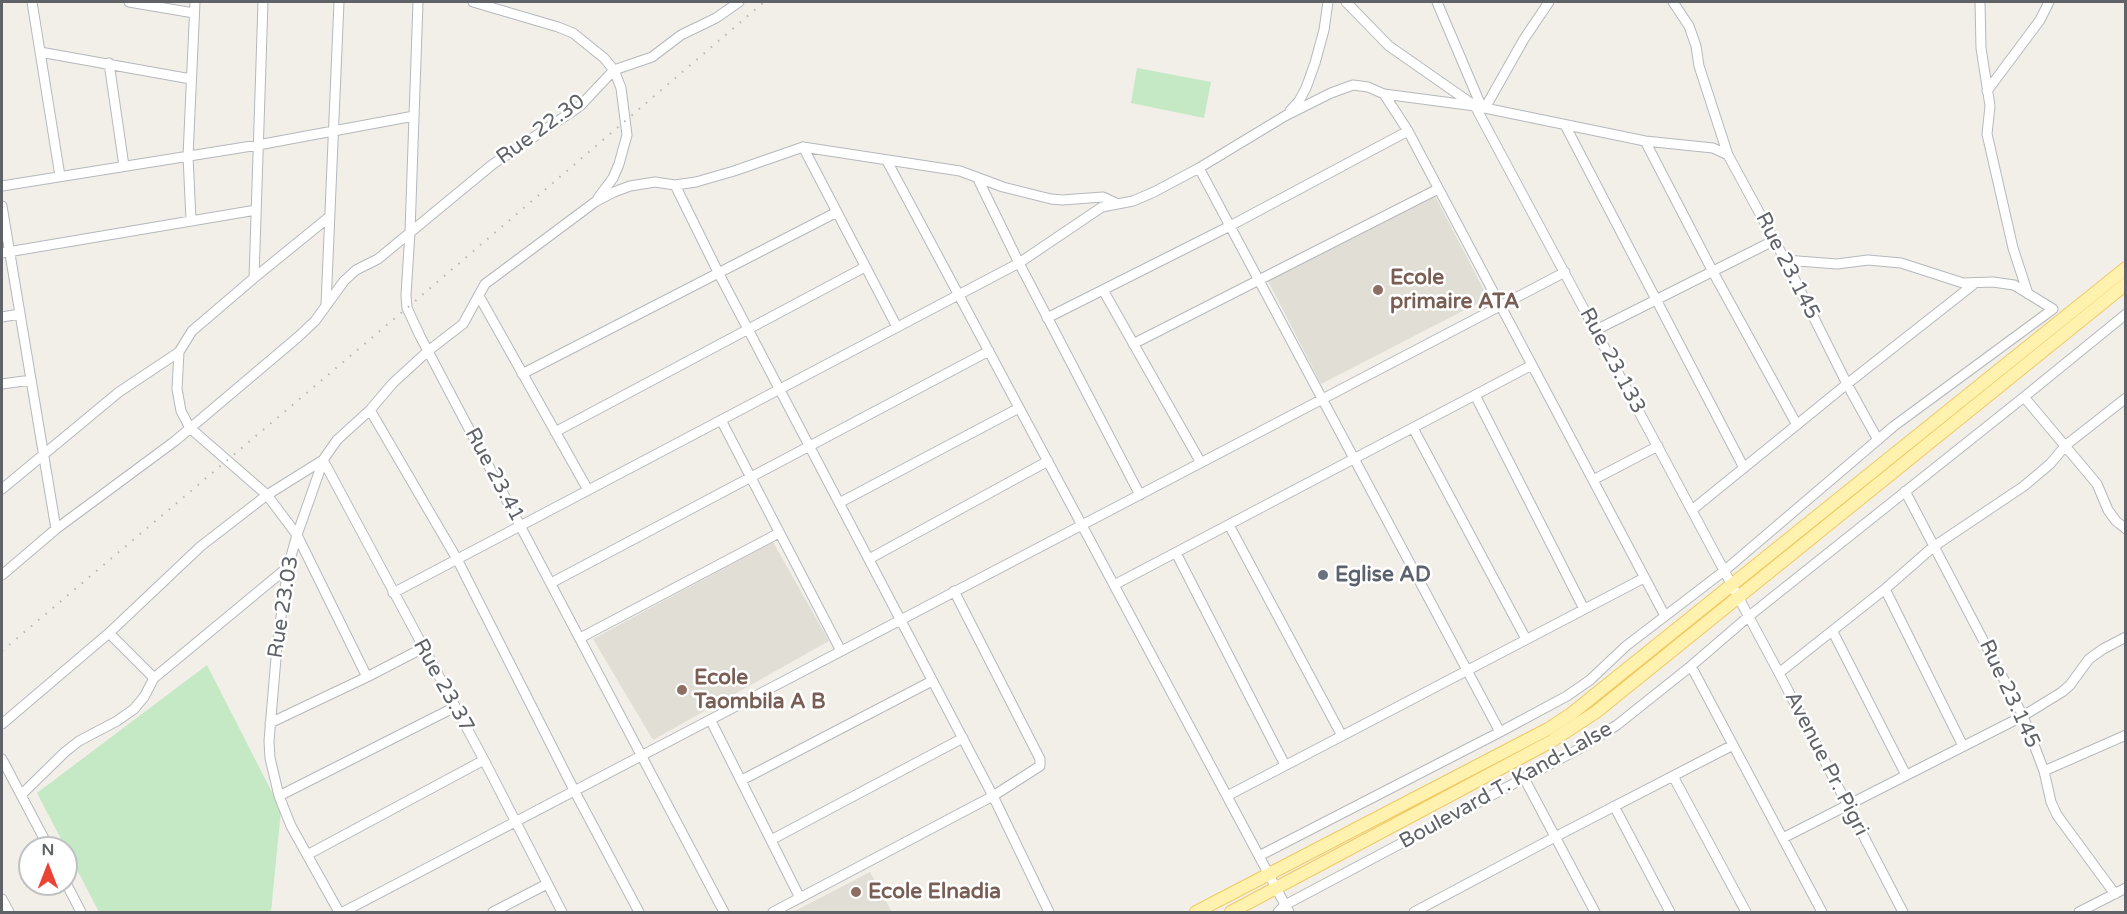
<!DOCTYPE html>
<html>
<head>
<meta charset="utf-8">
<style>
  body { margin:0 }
  #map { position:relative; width:2127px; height:914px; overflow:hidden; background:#f1efe8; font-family:"Varela Round",sans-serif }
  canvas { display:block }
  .frame { position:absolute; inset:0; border:3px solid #5f6368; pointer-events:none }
  .north { position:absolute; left:18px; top:836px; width:60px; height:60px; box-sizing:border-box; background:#fff; border:2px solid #bfc1c3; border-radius:50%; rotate:0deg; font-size:16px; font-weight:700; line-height:24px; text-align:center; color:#5f6368 }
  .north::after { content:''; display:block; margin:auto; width:21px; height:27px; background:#ea4335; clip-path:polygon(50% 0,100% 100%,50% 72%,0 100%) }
</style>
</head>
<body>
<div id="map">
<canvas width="2127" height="914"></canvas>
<div class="frame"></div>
<div class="north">N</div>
</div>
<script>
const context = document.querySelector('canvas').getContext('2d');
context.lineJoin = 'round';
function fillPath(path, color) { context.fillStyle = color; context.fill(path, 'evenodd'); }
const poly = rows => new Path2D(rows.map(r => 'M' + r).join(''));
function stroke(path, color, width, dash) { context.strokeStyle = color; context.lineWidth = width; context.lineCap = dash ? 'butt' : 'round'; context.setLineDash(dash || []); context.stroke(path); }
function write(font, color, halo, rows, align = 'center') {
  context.font = font + ' "Varela Round",sans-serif'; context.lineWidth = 5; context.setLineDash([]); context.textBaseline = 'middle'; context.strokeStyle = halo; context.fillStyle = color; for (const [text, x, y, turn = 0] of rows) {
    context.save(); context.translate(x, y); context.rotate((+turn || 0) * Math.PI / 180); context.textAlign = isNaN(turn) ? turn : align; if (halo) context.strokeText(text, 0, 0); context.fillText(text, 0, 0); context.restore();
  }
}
fillPath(poly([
  [1435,196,1488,298,1321,384,1268,281],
  [773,542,829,641,653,740,593,639],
  [870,872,892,912,793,912]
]), '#e1ded6');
fillPath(poly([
  [1137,68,1211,82,1204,118,1131,103],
  [207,665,281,810,271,912,99,912,37,793]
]), '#c5e8c5');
const minor = poly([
  [32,2,60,176],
  [129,2,194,13],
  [418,2,410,232,406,295,407,308,420,336,724,912],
  [473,2,558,27,573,33,604,58,614,70,621,88,627,135,619,164,613,178,598,198],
  [1346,2,1389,46,1475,106,1779,673,1903,912],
  [1437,2,1482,108],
  [1673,2,1689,26,1696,46,1699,66,1728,155,1785,260,1847,384,1878,440],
  [1980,2,1981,48,1990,106,1987,134,2013,248,2028,294],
  [40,52,191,79],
  [109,63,124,166],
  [1987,91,2040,20,2049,2],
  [1384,94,1408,131,1665,616],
  [1485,108,1524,39,1549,2],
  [1290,111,1299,101,1306,88,1315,63,1324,30,1328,2],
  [1565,125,1744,468],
  [1645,141,1713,272,1797,425],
  [803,147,897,327],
  [887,161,1289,912],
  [1199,168,1500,732],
  [977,177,1019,263,1140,495],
  [675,185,719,274,993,796,1049,912],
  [2,186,258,145,414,116],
  [2,206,56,529],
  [191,220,188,156,195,2],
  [2,253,256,210],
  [254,278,263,2],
  [1103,290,1201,463],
  [479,296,588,490],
  [326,305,339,2],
  [2,317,20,314],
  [1047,318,1230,226,1408,131],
  [1596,330,1775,240],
  [1133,344,1438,189],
  [179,352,177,389,181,411,190,428,267,495,297,535,367,677],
  [522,374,837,212],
  [2,384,31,380],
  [1475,395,1584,609],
  [2024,397,2097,484,2108,510,2116,521,2126,529],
  [370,410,457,559,575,792,639,912],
  [721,420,841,651],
  [1413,428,1526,639],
  [555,432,865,267],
  [323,460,484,760,562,912],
  [323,461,297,535,288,567,277,646,269,741,270,758,279,796,291,826,339,912],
  [1593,480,1658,446],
  [2,489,119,392,179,352,192,331,254,278,329,217],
  [1905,491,2023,716,2044,771,2051,802,2057,815,2115,894],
  [839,503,1019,408],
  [1692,510,1847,384,1974,284],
  [1229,525,1342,736],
  [1176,553,1285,765],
  [869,559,1048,461],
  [2,575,56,529,175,441,298,337,315,321,344,281,356,270,378,259,493,164,570,113,581,105,614,70,652,57,681,35,716,18,739,2],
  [551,583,989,351],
  [1114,585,1532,365],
  [1885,589,1963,746],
  [393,593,1019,263,1102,207,1133,201,1154,192,1199,168,1285,116,1331,93,1353,85,1368,87,1384,94,1475,106,1645,141,1713,148,1728,155],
  [1833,632,1906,775],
  [109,633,154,678],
  [580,638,779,533],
  [1691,666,1822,912],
  [1779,673,1885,589,1933,547,2024,486,2050,464,2066,445,2126,398],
  [711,721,800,898],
  [270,723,367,677,423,648],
  [2,724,109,633,201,546,267,495,323,460,337,440,370,410,393,383,428,351,463,324,485,284,595,202,614,192,630,186,655,182,675,185,696,182,734,171,803,147,960,171,1003,187,1051,199,1062,200,1103,197,1116,203],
  [2,759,49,848],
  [2044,771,2126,735],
  [1673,776,1746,912],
  [1524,778,1595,912],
  [742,780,932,681],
  [22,794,65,752,79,741,117,721,134,709,144,697,154,678,288,567],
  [279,796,455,707],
  [1227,796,1644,578],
  [1614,806,1670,912],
  [1783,838,2023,716,2062,692,2070,685,2089,659,2103,649,2126,637],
  [771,840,963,738],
  [307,855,484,760],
  [1259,856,1500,732,1567,696,1590,680,1626,646,1724,571,1894,426,2053,309,2014,285,1993,282,1963,283,1901,263,1868,260,1837,264,1785,260],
  [66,883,81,912],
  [2,899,9,912],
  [343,912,1565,272],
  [493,912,547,884],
  [773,912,993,796,1040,766,1040,759,954,591],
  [1278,912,1285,905,1577,750,1617,725,1691,666,1748,617,2024,397,2126,314],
  [1414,912,1555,837,1733,745],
  [2079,912,2126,888]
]);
const major = poly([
  [1196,912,1548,729,1571,714,2126,268],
  [1231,912,1552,741,1596,712,2126,284]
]);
stroke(minor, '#b5b8bc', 11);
stroke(major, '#f2c960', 14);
stroke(minor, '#fff', 9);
stroke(major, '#fff2af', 12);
stroke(poly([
  [2,651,407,308,764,2]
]), '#b6b7b8', 2, [1.5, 8]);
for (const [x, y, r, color] of [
  [1378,290,6,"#8d6e63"],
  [1323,575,6,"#6b7280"],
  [682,690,6,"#8d6e63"],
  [856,892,6,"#8d6e63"]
]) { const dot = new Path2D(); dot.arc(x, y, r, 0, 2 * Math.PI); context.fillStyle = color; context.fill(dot); stroke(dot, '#fff', 2); }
write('21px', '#5f6368', '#fff', [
  ["Rue 22.30",541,130,-36],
  ["Rue 23.145",1787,266,63],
  ["Rue 23.133",1612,361,62],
  ["Rue 23.41",494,475,62],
  ["Rue 23.03",284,607,-81],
  ["Rue 23.37",443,686,61],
  ["Rue 23.145",2009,694,65],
  ["Avenue Pr. Pigri",1826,764,63],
  ["Boulevard T. Kand-Lalse",1506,786,-29]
]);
write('bold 21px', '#785e54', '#fff', [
  ["Ecole",1390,278],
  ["primaire ATA",1390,302],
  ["Ecole",694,678],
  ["Taombila A B",694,702],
  ["Ecole Elnadia",868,892]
], 'left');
write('bold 21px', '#5b616d', '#fff', [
  ["Eglise AD",1335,575]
], 'left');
</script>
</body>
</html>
